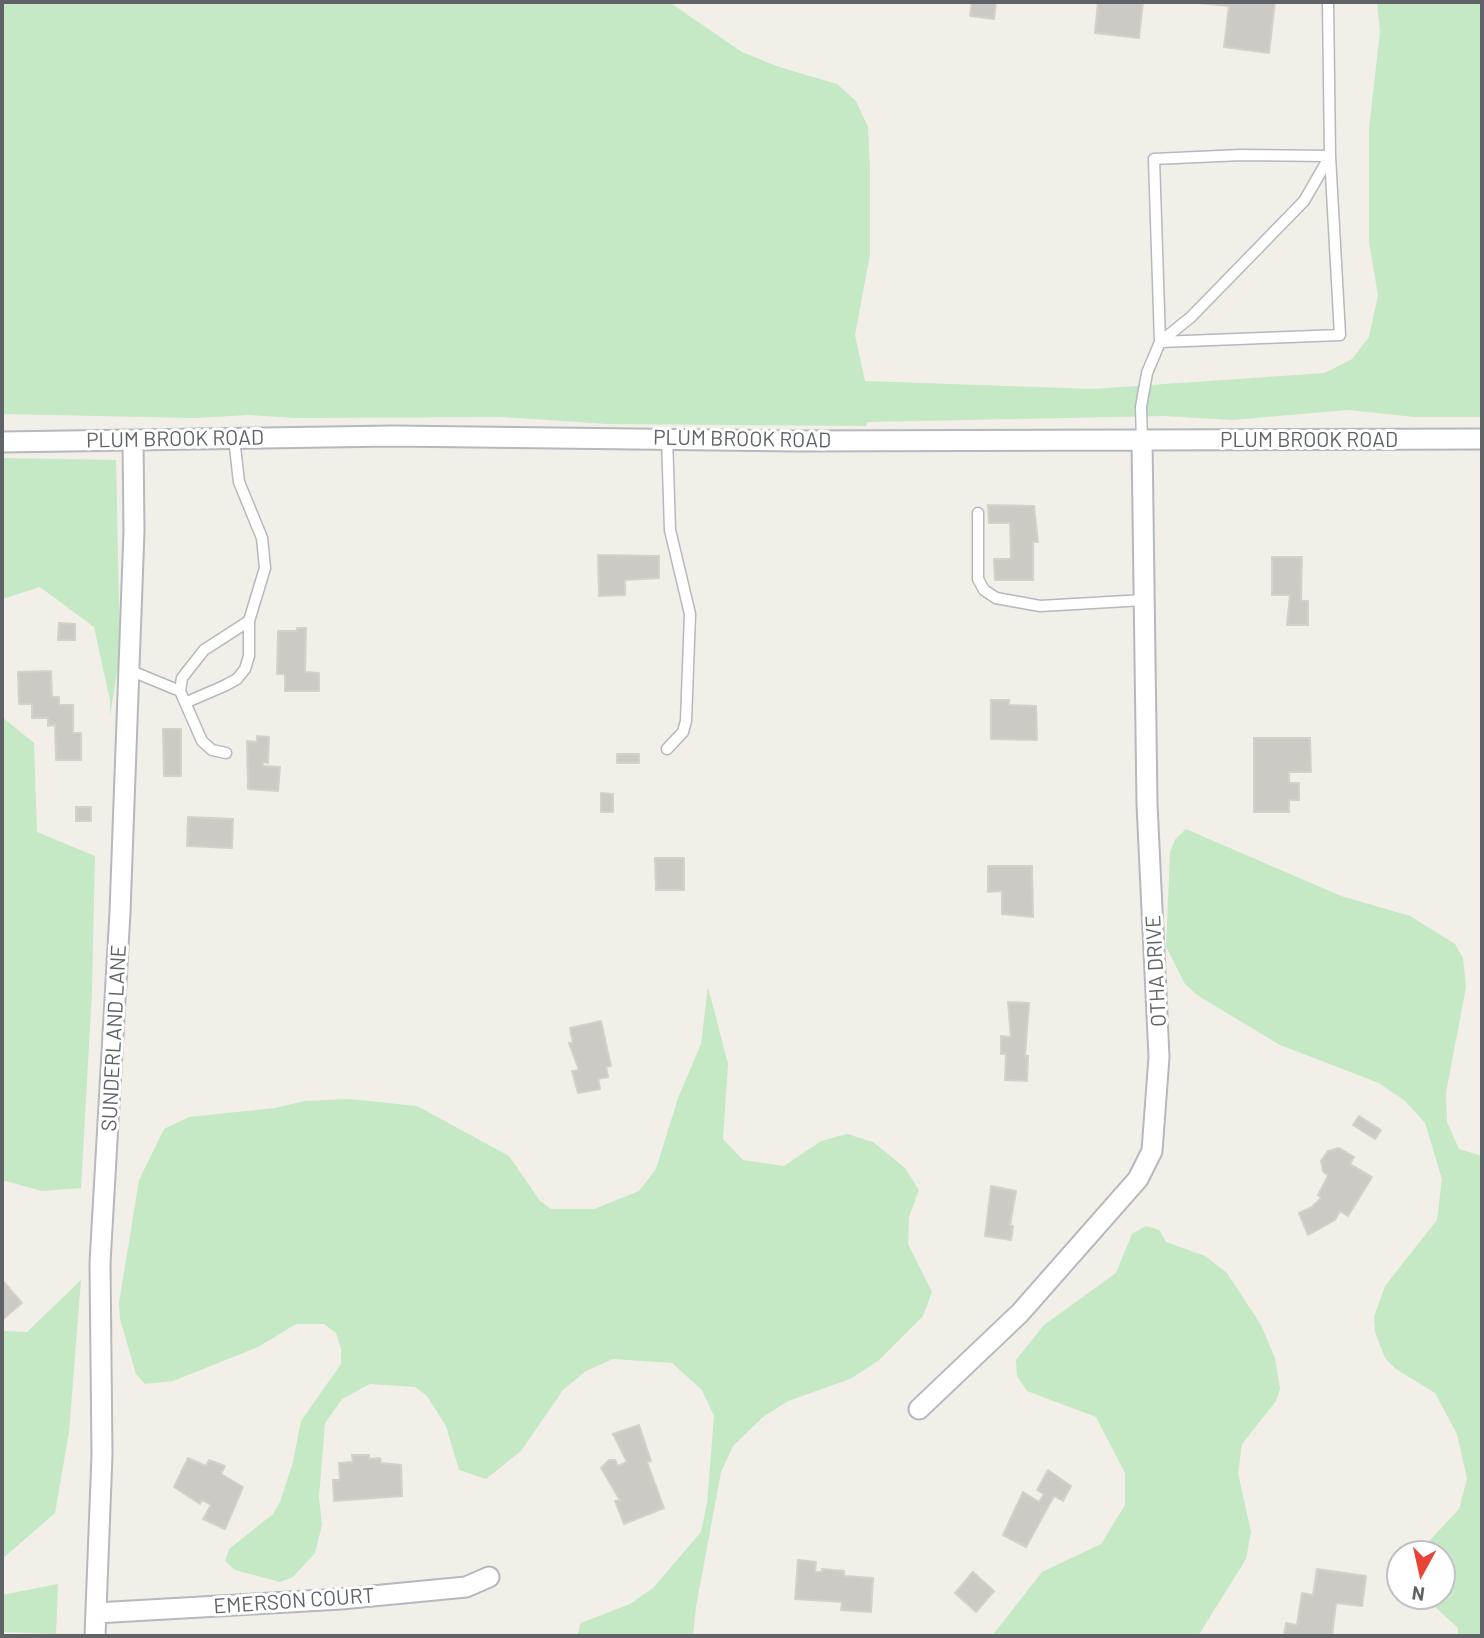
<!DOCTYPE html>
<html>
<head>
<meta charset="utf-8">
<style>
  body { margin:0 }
  #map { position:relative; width:1484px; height:1638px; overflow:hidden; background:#f1efe8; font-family:Barlow,sans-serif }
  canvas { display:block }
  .frame { position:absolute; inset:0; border:4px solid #5f6368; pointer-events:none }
  .north { position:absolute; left:1386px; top:1540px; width:70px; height:70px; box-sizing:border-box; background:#fff; border:2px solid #bfc1c3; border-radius:50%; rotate:188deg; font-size:19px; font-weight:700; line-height:28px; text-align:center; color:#5f6368 }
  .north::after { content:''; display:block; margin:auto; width:24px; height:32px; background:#ea4335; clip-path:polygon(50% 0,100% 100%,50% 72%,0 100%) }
</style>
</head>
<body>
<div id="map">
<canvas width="1484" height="1638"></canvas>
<div class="frame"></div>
<div class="north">N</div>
</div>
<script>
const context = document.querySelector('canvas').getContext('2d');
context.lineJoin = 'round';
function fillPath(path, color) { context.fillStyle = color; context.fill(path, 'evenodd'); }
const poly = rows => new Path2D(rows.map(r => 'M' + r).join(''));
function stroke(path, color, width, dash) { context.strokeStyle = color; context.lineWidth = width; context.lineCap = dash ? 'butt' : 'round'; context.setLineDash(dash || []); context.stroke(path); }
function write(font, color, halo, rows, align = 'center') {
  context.font = font + ' Barlow,sans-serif'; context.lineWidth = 6; context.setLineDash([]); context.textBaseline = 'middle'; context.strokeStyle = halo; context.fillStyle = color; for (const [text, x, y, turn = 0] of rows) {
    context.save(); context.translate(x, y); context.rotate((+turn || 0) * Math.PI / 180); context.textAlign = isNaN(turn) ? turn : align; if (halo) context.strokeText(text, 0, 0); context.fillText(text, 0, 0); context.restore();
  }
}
fillPath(poly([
  [2,2,669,2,742,52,779,67,837,84,856,101,868,127,870,168,870,254,855,335,865,381,1092,389,1325,373,1352,359,1369,337,1378,295,1369,242,1369,129,1380,31,1377,2,1482,2,1482,417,1415,417,1348,410,1232,420,1165,416,867,422,866,426,607,424,502,417,294,418,249,415,194,418,2,414],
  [2,458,116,460,120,653,110,716,110,700,94,627,40,587,2,599],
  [2,717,34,743,37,832,95,856,92,991,81,1188,42,1191,2,1180],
  [1186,829,1341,896,1410,916,1455,944,1463,958,1466,987,1446,1093,1447,1122,1459,1149,1482,1156,1482,1636,1458,1636,1458,1628,1423,1596,1442,1596,1442,1554,1417,1554,1459,1509,1467,1479,1457,1434,1435,1393,1396,1369,1385,1358,1375,1332,1374,1317,1385,1286,1437,1220,1442,1179,1425,1123,1405,1101,1379,1083,1280,1045,1197,995,1185,984,1166,947,1170,852,1176,838],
  [708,987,728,1064,723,1139,743,1160,784,1166,821,1141,847,1134,873,1142,905,1168,919,1190,909,1217,908,1244,932,1292,923,1316,878,1361,850,1379,788,1401,763,1417,733,1446,721,1472,696,1607,693,1636,577,1636,581,1623,630,1604,653,1588,701,1532,707,1503,714,1416,702,1390,672,1363,613,1359,586,1371,563,1390,521,1451,486,1479,459,1470,446,1426,427,1396,415,1387,370,1384,342,1399,325,1423,319,1497,322,1525,315,1553,293,1577,280,1582,235,1570,225,1561,229,1549,273,1514,280,1502,293,1462,301,1421,341,1364,341,1349,336,1333,324,1324,296,1324,258,1347,173,1381,145,1384,136,1374,120,1319,119,1303,139,1180,164,1129,189,1117,275,1108,305,1101,349,1099,417,1106,509,1156,540,1201,551,1209,594,1209,639,1191,656,1169,678,1098,701,1044],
  [1146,1226,1159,1230,1166,1242,1205,1256,1227,1273,1261,1325,1275,1358,1280,1389,1276,1401,1242,1444,1238,1473,1251,1532,1246,1559,1198,1636,992,1636,1042,1572,1101,1544,1125,1505,1125,1473,1096,1417,1027,1391,1017,1376,1016,1360,1044,1325,1116,1273,1132,1234],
  [81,1280,69,1432,55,1513,2,1559,2,1331,27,1332],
  [58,1584,56,1634,2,1632,2,1595]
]), '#c5e8c5');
const building = poly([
  [972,2,996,2,994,19,970,16,972,2],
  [1098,2,1143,2,1139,38,1095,33,1098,2],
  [1190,2,1275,2,1269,53,1224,47,1229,6,1190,2],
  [988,505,1034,506,1038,542,1033,542,1033,580,995,580,994,559,1011,559,1010,523,989,523,988,505],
  [598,555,659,556,659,578,625,580,625,595,599,596,598,555],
  [1272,557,1302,557,1301,601,1308,601,1308,625,1287,625,1290,595,1272,595,1272,557],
  [59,623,75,624,75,640,58,640,59,623],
  [297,628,306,628,305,672,319,673,319,691,285,691,285,674,277,674,278,631,297,631,297,628],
  [51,671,52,697,59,697,59,705,73,705,73,733,81,733,81,760,56,760,55,725,48,726,48,718,32,718,32,704,19,704,18,672,51,671],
  [991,700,1009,700,1009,705,1036,706,1037,740,991,739,991,700],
  [163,729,181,729,181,776,164,776,163,729],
  [257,736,269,737,268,763,263,762,263,766,280,767,278,791,248,789,247,741,257,742,257,736],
  [1254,738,1310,738,1311,772,1289,772,1289,783,1299,783,1299,800,1289,800,1289,812,1254,812,1254,738],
  [617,754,639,754,639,763,617,763,617,754],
  [601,793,613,794,613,812,601,812,601,793],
  [76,807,91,807,91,821,76,821,76,807],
  [188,817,233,819,232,848,187,846,188,817],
  [655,858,684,858,684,890,656,890,655,858],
  [988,866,1032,866,1033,917,1002,914,1002,891,988,892,988,866],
  [1008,1002,1029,1003,1025,1056,1028,1056,1027,1081,1005,1080,1006,1054,1001,1054,1001,1036,1011,1037,1008,1002],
  [601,1021,611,1066,606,1067,608,1077,598,1079,600,1089,578,1093,572,1071,579,1070,569,1043,573,1043,570,1028,601,1021],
  [1359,1116,1381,1130,1375,1139,1353,1125,1359,1116],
  [1339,1148,1354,1157,1350,1164,1372,1177,1348,1216,1340,1211,1335,1220,1308,1235,1299,1213,1312,1207,1321,1198,1318,1195,1328,1176,1323,1171,1321,1161,1328,1151,1339,1148],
  [991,1186,1016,1191,1010,1225,1013,1226,1011,1240,985,1236,991,1186],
  [2,1280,22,1303,2,1320,2,1280],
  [639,1425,651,1461,647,1462,664,1508,624,1524,615,1501,620,1500,601,1468,609,1460,615,1460,618,1466,627,1462,613,1434,639,1425],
  [352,1455,369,1455,369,1459,380,1458,381,1463,401,1465,402,1496,334,1501,333,1480,340,1480,339,1463,353,1462,352,1455],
  [188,1458,206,1466,209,1460,225,1466,221,1474,243,1487,225,1529,203,1519,211,1505,202,1500,200,1504,174,1487,188,1458],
  [1048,1470,1071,1486,1063,1501,1054,1496,1026,1547,1003,1535,1023,1492,1039,1502,1044,1494,1037,1490,1048,1470],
  [798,1560,816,1562,815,1572,822,1572,822,1569,844,1571,844,1576,873,1578,871,1612,841,1610,842,1602,795,1599,798,1560],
  [1317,1569,1366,1576,1362,1606,1336,1603,1332,1636,1284,1636,1286,1623,1297,1625,1302,1593,1313,1595,1317,1569],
  [973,1572,994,1591,976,1612,955,1593,973,1572]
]);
fillPath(building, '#cccac5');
stroke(building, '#d6d1c6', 2);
const service = poly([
  [1241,155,1330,156,1304,201,1191,317,1160,342,1154,159,1241,155],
  [667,437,670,530,690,614,686,721,683,732,667,749],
  [1142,440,1141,407,1147,373,1160,342,1340,335,1330,156,1328,2],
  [978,513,978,579,984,590,996,598,1040,606,1144,600],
  [129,670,180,691,202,741,212,750,226,753],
  [180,691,182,678,204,650,249,621,265,568,262,538,239,482,234,438],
  [187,702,224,686,237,679,245,669,249,656,249,621]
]);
const minor = poly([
  [2,442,393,436,796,441,1482,439],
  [919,1409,1020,1313,1138,1179,1152,1151,1159,1057,1147,804,1142,440],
  [96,1613,341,1599,466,1587,489,1577],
  [95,1636,102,1455,100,1263,120,912,134,531,133,440]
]);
stroke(service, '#b5b8bc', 13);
stroke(minor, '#b5b8bc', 23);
stroke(service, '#fff', 10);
stroke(minor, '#fff', 19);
write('21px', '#5f6368', '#fff', [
  ["PLUM BROOK ROAD",175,439,-1],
  ["PLUM BROOK ROAD",742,439,1],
  ["PLUM BROOK ROAD",1309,440],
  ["OTHA DRIVE",1156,971,-93],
  ["SUNDERLAND LANE",114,1038,-87],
  ["EMERSON COURT",294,1601,-4]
]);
</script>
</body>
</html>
